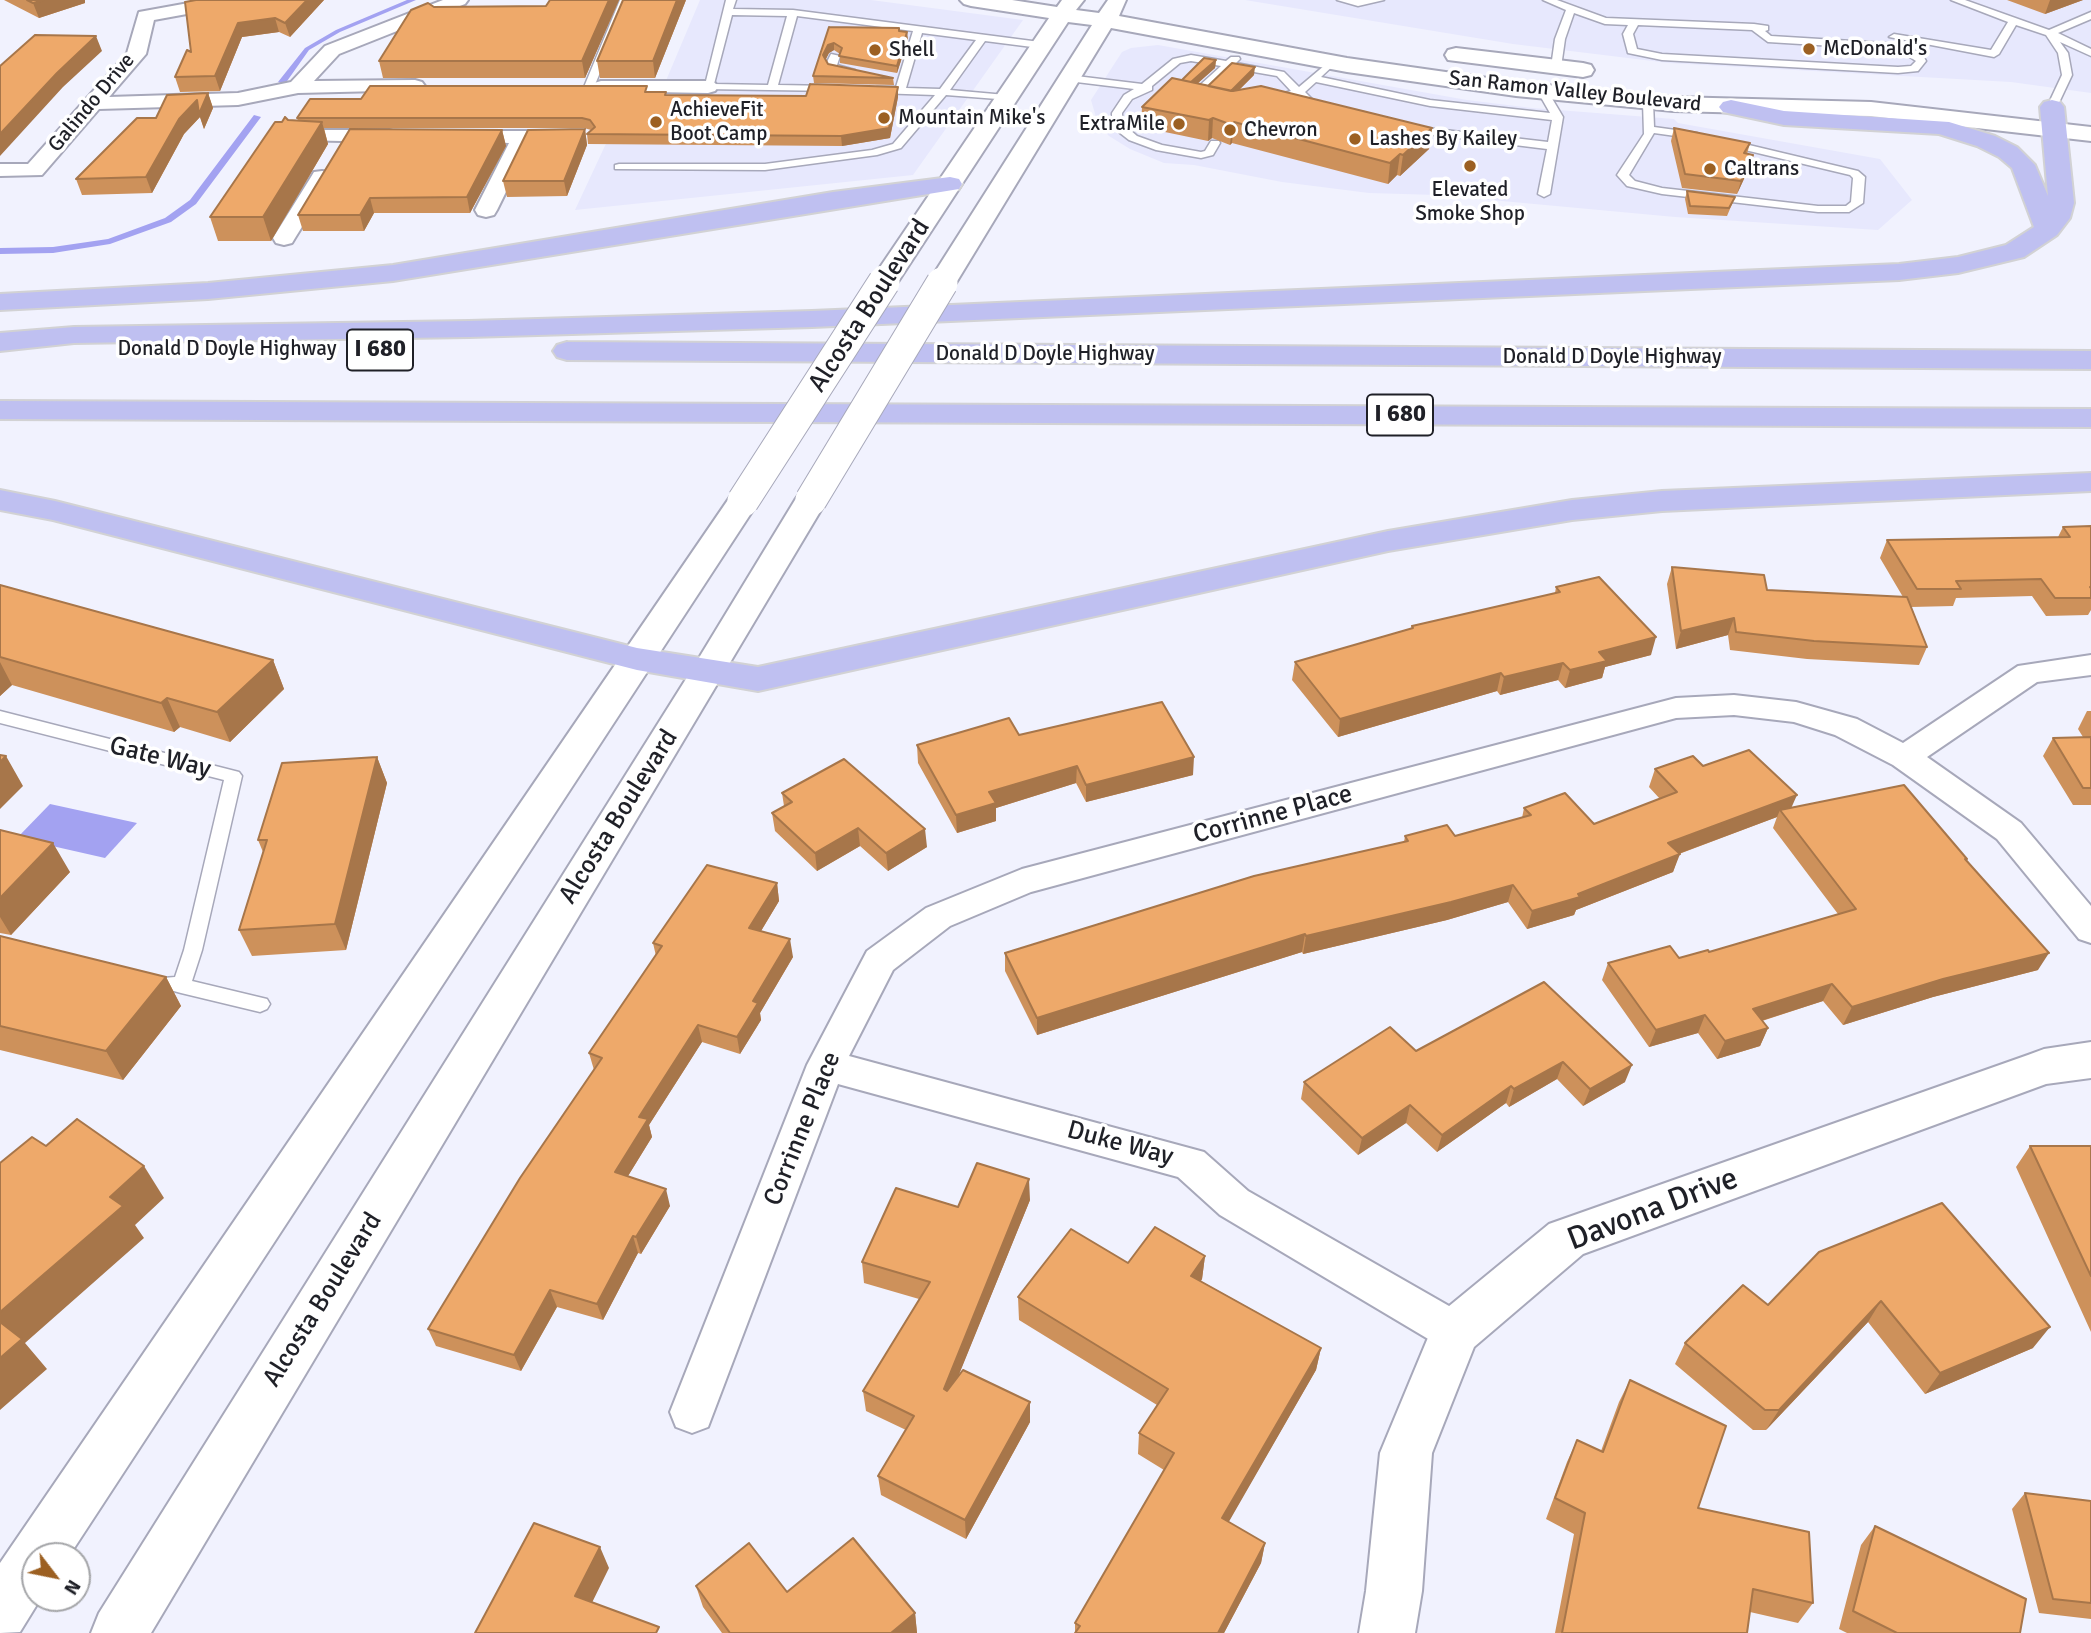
<!DOCTYPE html>
<html>
<head>
<meta charset="utf-8">
<style>
  body { margin:0 }
  #map { position:relative; width:2091px; height:1633px; overflow:hidden; background:#f1f2fe; font-family:Signika,sans-serif }
  canvas { display:block }
  .north { position:absolute; left:21px; top:1542px; width:70px; height:70px; box-sizing:border-box; background:#fff; border:2px solid #a5a6a9; border-radius:50%; rotate:122deg; font-size:19px; font-weight:700; line-height:28px; text-align:center; color:#1f2027 }
  .north::after { content:''; display:block; margin:auto; width:24px; height:32px; background:#9c6022; clip-path:polygon(50% 0,100% 100%,50% 72%,0 100%) }
</style>
</head>
<body>
<div id="map">
<canvas width="2091" height="1633"></canvas>
<div class="north">N</div>
</div>
<script>
const context = document.querySelector('canvas').getContext('2d');
context.lineJoin = 'round';
function fillPath(path, color) { context.fillStyle = color; context.fill(path, 'evenodd'); }
const poly = rows => new Path2D(rows.map(r => 'M' + r).join(''));
function stroke(path, color, width, dash) { context.strokeStyle = color; context.lineWidth = width; context.lineCap = dash ? 'butt' : 'round'; context.setLineDash(dash || []); context.stroke(path); }
function write(font, color, halo, rows, align = 'center') {
  context.font = font + ' Signika,sans-serif'; context.lineWidth = 7; context.setLineDash([]); context.textBaseline = 'middle'; context.strokeStyle = halo; context.fillStyle = color; for (const [text, x, y, turn = 0] of rows) {
    context.save(); context.translate(x, y); context.rotate((+turn || 0) * Math.PI / 180); context.textAlign = isNaN(turn) ? turn : align; if (halo) context.strokeText(text, 0, 0); context.fillText(text, 0, 0); context.restore();
  }
}
fillPath(poly([
  [700,0,871,0,1023,20,913,175,575,210,624,105,665,83],
  [1245,0,2091,0,2091,93,2011,82,1669,63,1513,44],
  [1158,45,1467,100,1532,108,1674,119,1678,123,1880,159,1912,200,1878,230,1675,217,1437,195,1369,193,1282,182,1194,165,1164,163,1130,149,1109,136,1098,124,1091,100,1122,52,1131,48]
]), '#e7e8fd');
fillPath(poly([
  [50,804,137,823,105,858,17,838]
]), '#a3a2f1');
fillPath(poly([
  [407,0,416,0,340,32,309,50,285,84,278,82,305,48,336,30,407,0],
  [254,115,261,117,196,204,171,222,110,244,53,253,0,254,0,248,53,247,108,239,165,218,190,200,254,115]
]), '#a3a2f1');
const lane = poly([
  [620,0,630,0,594,87,585,89,584,87,620,0],
  [726,0,736,0,733,9,793,10,1040,42,1045,45,1040,48,985,41,950,90,1006,95,1011,98,1010,100,946,95,901,148,877,155,765,170,615,169,615,165,619,164,765,164,872,150,893,144,935,95,877,93,872,90,877,87,896,87,913,31,797,16,778,85,831,86,836,89,835,91,704,89,726,0],
  [732,15,787,16,768,85,714,84,732,15],
  [922,33,976,40,940,89,906,88,922,33],
  [1337,0,1384,0,1358,6,1337,0],
  [1543,0,1557,0,1606,18,1754,24,1768,26,1768,30,1765,31,1771,36,1901,44,1922,54,1926,61,1918,71,1898,73,1662,60,1628,53,1623,34,1628,25,1605,24,1574,13,1565,39,1561,67,1556,70,1551,67,1555,39,1566,10,1543,0],
  [1638,25,1752,30,1768,42,1899,50,1916,61,1911,66,1898,67,1662,54,1637,49,1633,34,1638,25],
  [1951,0,1965,0,2049,30,2091,12,2091,19,2058,33,2091,49,2091,56,2060,42,2068,53,2072,75,2056,109,2047,107,2062,75,2058,53,2046,35,2016,25,1999,54,1994,57,1889,37,1894,34,1991,50,2008,22,1951,0],
  [831,54,840,56,837,65,855,70,855,74,829,69,826,64,831,54],
  [1191,55,1226,61,1231,57,1239,57,1240,59,1236,63,1284,72,1299,87,1331,60,1336,63,1321,77,1430,100,1550,113,1538,92,1547,90,1563,117,1550,194,1544,197,1538,194,1547,149,1410,132,1405,129,1410,126,1548,142,1552,120,1430,106,1316,82,1305,92,1317,104,1325,107,1325,111,1321,112,1309,108,1297,96,1284,97,1284,93,1291,91,1277,76,1231,68,1192,101,1187,98,1188,96,1221,66,1191,61,1180,63,1152,86,1152,90,1132,99,1122,113,1122,123,1137,136,1162,145,1201,152,1205,151,1211,141,1219,141,1220,143,1213,155,1201,158,1156,150,1129,140,1120,133,1112,123,1112,113,1124,95,1134,89,1068,81,1063,78,1068,75,1142,84,1173,59,1191,55],
  [1648,99,1653,102,1654,127,1697,133,1702,136,1697,139,1654,133,1629,175,1635,181,1662,188,1818,206,1846,206,1851,202,1853,178,1850,175,1724,145,1724,141,1728,140,1858,171,1865,177,1863,203,1849,212,1818,212,1662,194,1627,186,1617,175,1644,134,1643,102,1648,99],
  [0,711,239,772,242,776,202,950,192,981,267,999,270,1004,267,1009,260,1012,181,993,163,988,160,983,163,978,175,977,184,950,224,780,0,723,0,711]
]);
const street = poly([
  [205,0,245,0,236,5,154,20,146,54,109,97,238,93,291,82,325,46,443,0,468,0,465,4,339,54,314,81,415,80,422,82,425,86,422,90,298,93,238,105,99,109,42,175,0,176,0,164,28,164,127,53,139,12,205,0],
  [601,81,708,81,715,83,718,87,715,91,708,93,594,91,591,87,594,83,601,81],
  [302,130,389,130,396,132,399,136,396,140,389,142,295,140,292,136,295,132,302,130],
  [461,131,571,131,578,133,581,137,578,141,571,143,530,143,497,210,494,215,486,217,478,215,475,210,509,143,454,141,451,137,454,133,461,131],
  [322,171,330,172,333,177,295,238,292,243,284,245,276,243,273,238,311,177,314,172,322,171],
  [2091,655,2091,675,2037,682,1927,757,2021,823,2091,906,2091,943,2079,939,1997,839,1893,765,1835,735,1794,722,1734,715,1676,718,1031,892,950,926,893,970,849,1056,1204,1152,1248,1191,1470,1318,1476,1332,1470,1346,1455,1351,1440,1346,1220,1215,1178,1177,838,1084,708,1427,692,1433,676,1427,670,1412,807,1065,867,951,926,908,1022,869,1676,698,1734,695,1796,702,1857,719,1903,743,2018,666,2091,655]
]);
const secondary = poly([
  [960,0,1012,0,1057,7,1062,0,1084,0,1076,10,1099,13,1108,0,1126,0,1119,16,1347,58,1516,82,1673,97,1871,102,2091,127,2091,141,1871,116,1673,111,1516,96,1347,72,1111,28,956,283,952,289,942,291,932,289,928,283,1092,25,1068,22,894,288,884,290,874,288,870,282,1049,18,971,6,964,4,960,0],
  [1456,48,1583,63,1591,65,1594,70,1591,75,1583,77,1448,60,1445,55,1448,50,1456,48],
  [811,490,822,493,827,500,151,1633,91,1633,99,1613,691,671,795,500,800,493,811,490],
  [743,491,754,494,759,501,69,1556,35,1556,35,1598,41,1598,20,1632,0,1633,0,1563,732,494,743,491],
  [2091,1042,2091,1078,2046,1084,1583,1254,1474,1347,1432,1453,1422,1591,1415,1633,1359,1633,1366,1591,1380,1453,1437,1316,1549,1224,2028,1055,2044,1049,2091,1042]
]);
const highway = poly([
  [1731,100,1784,111,1949,122,1995,136,2017,147,2035,165,2048,196,2040,107,2044,102,2052,100,2060,102,2064,107,2074,203,2070,218,2057,235,2024,257,1958,273,1899,280,812,327,469,337,74,343,0,351,0,333,74,327,469,321,812,311,1899,264,1958,257,2006,245,2034,227,2012,168,1999,157,1977,146,1939,134,1784,125,1723,112,1719,107,1723,102,1731,100],
  [950,177,959,179,962,184,959,189,393,281,208,299,0,310,0,294,208,283,393,265,833,192,950,177],
  [567,342,2091,351,2091,369,567,360,557,357,553,351,557,345,567,342],
  [0,401,2091,409,2091,427,0,419,0,401],
  [2091,473,2091,491,1662,511,1572,520,1388,551,758,691,637,670,53,520,0,510,0,490,55,501,637,648,758,667,1388,531,1572,500,1662,491,2091,473]
]);
stroke(lane, '#a7a8ba', 3);
stroke(street, '#a7a8ba', 4);
stroke(secondary, '#a7a8ba', 4);
stroke(highway, '#d2d2d4', 4);
fillPath(lane, '#fff');
fillPath(street, '#fff');
fillPath(secondary, '#fff');
fillPath(highway, '#bfc0f1');
const secondaryBridge = poly([
  [811,500,942,283],
  [743,501,884,282]
]);
stroke(secondaryBridge, '#a7a8ba', 33, []);
stroke(secondaryBridge, '#fff', 31);
fillPath(poly([
  [4,0,85,0,85,3,39,18],
  [196,0,324,0,290,37,279,32,242,37,220,91,180,92,175,77,191,52],
  [550,0,619,0,585,78,383,78,379,61,546,6],
  [686,0,655,78,600,78,597,61],
  [2007,0,2083,0,2045,14],
  [829,27,899,28,900,31,908,39,897,73,840,63,840,54,834,50,829,53,825,60,828,64,893,78,894,85,814,83,813,76],
  [1216,60,1215,68,1198,83,1208,86,1254,75,1239,90,1432,128,1429,149,1400,176,1397,175,1388,184,1232,143,1230,145,1212,138,1208,141,1141,127,1142,107,1182,80],
  [898,87,898,97,890,138,842,146,588,144,587,134,591,130,584,128,324,128,328,144,271,241,218,241,210,217,282,122,288,120,298,121,297,118,648,92,667,96,806,96],
  [208,93,213,108,204,129,200,117,184,134,152,193,82,195,76,179,156,118],
  [1674,128,1750,143,1747,154,1749,168,1737,194,1682,188,1671,141],
  [585,129,587,145,567,196,507,197,503,181],
  [502,130,506,146,470,213,374,213,364,231,303,231,298,215],
  [1687,191,1735,197,1727,216,1688,214,1685,199],
  [2091,526,2091,610,2088,615,2046,616,2032,596,1956,598,1953,606,1911,607,1927,647,1919,665,1807,659,1730,650,1728,635,1676,649,1667,584,1672,567,1767,590,1903,597,1880,558,1887,540,2058,537,2063,527],
  [0,585,273,660,284,689,230,742,180,727,174,732,12,685,0,696],
  [1556,587,1651,655,1605,667,1602,678,1565,688,1558,680,1500,695,1497,691,1338,737,1292,680,1295,662,1411,629,1412,626,1555,593],
  [2087,711,2091,711,2091,805,2073,805,2043,756,2053,738,2083,737,2078,729],
  [1019,735,1193,775,1086,802,1076,783,996,808,996,821,957,833,918,763,917,745],
  [377,757,387,783,346,950,252,956,239,930,263,852,258,840],
  [1703,766,1792,808,1967,859,1966,861,2038,970,1933,997,1843,1025,1823,1001,1762,1021,1768,1028,1760,1046,1717,1059,1698,1033,1649,1047,1602,980,1608,963,1679,958,1709,952,1838,914,1773,828,1777,817,1679,854,1673,872,1576,910,1574,915,1527,929,1508,902,1447,920,1303,954,1302,952,1037,1035,1005,971,1005,953,1404,842,1405,836,1455,836,1522,818,1524,808,1594,824,1660,799,1649,787,1655,769],
  [782,793,927,847,888,871,860,846,817,871,775,831,772,813,784,806],
  [0,830,70,872,11,935,0,933],
  [777,883,779,901,761,931,793,957,760,1013,761,1020,740,1054,702,1042,649,1125,652,1137,628,1176,670,1206,641,1254,638,1253,603,1320,557,1307,521,1371,436,1346,428,1329,594,1070,589,1053,656,956,653,943],
  [0,936,166,977,181,1006,123,1080,0,1050],
  [1544,982,1625,1082,1583,1106,1557,1079,1509,1107,1506,1103,1437,1152,1406,1123,1358,1155,1301,1099,1304,1082,1416,1051],
  [2030,1146,2091,1146,2091,1332,2016,1167],
  [1030,1200,958,1376,1030,1402,1030,1422,966,1539,881,1495,878,1476,906,1430,866,1411,863,1391,919,1299,864,1283,862,1262,958,1207],
  [1819,1252,2033,1348,1925,1394,1868,1322,1766,1430,1753,1430,1675,1364,1685,1343,1768,1305],
  [1205,1256,1202,1279,1201,1281,1321,1348,1316,1370,1228,1522,1265,1543,1261,1563,1224,1633,1075,1633,1075,1623,1164,1470,1138,1454,1139,1433,1157,1405,1019,1320,1018,1297,1128,1263],
  [1630,1380,1698,1508,1813,1603,1798,1623,1750,1612,1747,1633,1555,1633,1574,1534,1546,1519,1567,1462,1577,1440,1601,1451,1619,1402],
  [2025,1493,2091,1501,2091,1619,2039,1613,2012,1509],
  [1875,1526,2020,1633,1847,1633,1839,1629,1861,1545],
  [696,1586,787,1592,915,1613,917,1633,722,1633,703,1607]
]), '#cd915b');
fillPath(poly([
  [44,0,85,0,85,3,39,18,33,3],
  [307,0,324,0,290,37,285,23],
  [609,0,619,0,585,78,582,61],
  [677,0,686,0,655,78,653,61],
  [2050,0,2083,0,2045,14],
  [275,18,279,32,242,37,220,91,215,76,238,23],
  [907,32,908,39,897,73,897,66],
  [96,36,102,51,63,87,0,156,0,134,57,73],
  [834,43,834,50,829,53,824,63,823,55,828,45],
  [1216,60,1215,68,1189,91,1190,84],
  [1255,67,1254,75,1235,94,1231,91],
  [898,87,898,97,890,138,842,146,841,136],
  [208,93,213,108,204,129,200,117,184,134,152,193,146,177,179,119,197,100],
  [1213,118,1212,138,1208,141,1209,120],
  [322,122,328,144,271,241,263,217],
  [1234,122,1232,143,1230,145,1232,125],
  [1432,128,1429,149,1400,176,1403,155],
  [585,129,587,145,567,196,564,181],
  [502,130,506,146,470,213,467,197],
  [1400,154,1397,175,1388,184,1390,163],
  [1753,155,1749,168,1737,194,1741,181],
  [370,198,374,213,364,231,360,215],
  [1734,618,1728,635,1676,649,1681,631],
  [1656,637,1651,655,1605,667,1602,678,1565,688,1570,670,1599,652],
  [273,660,284,689,230,742,217,712],
  [0,662,12,685,0,696],
  [1563,663,1558,680,1500,695,1504,677],
  [1501,673,1497,691,1338,737,1340,719],
  [167,698,180,727,174,732,161,703],
  [6,756,23,786,0,809,0,762],
  [377,757,387,783,346,950,335,924],
  [1194,757,1193,775,1086,802,1086,785],
  [1077,766,1076,783,996,808,996,821,957,833,956,815,989,792],
  [1797,795,1789,813,1780,810,1777,817,1662,860,1668,843],
  [858,828,860,846,817,871,815,853],
  [925,829,927,847,888,871,886,853],
  [53,843,70,872,11,935,0,917,0,898],
  [1680,854,1673,872,1576,910,1574,915,1527,929,1532,911],
  [777,883,779,901,752,946,749,928],
  [1513,885,1508,902,1447,920,1303,954,1306,936],
  [1305,934,1302,952,1037,1035,1037,1018],
  [790,939,793,957,760,1013,761,1020,740,1054,737,1037,753,1001],
  [2049,953,2038,970,1933,997,1843,1025,1852,1007,1943,979],
  [166,977,181,1006,123,1080,106,1051],
  [1832,984,1823,1001,1745,1026,1753,1009],
  [1705,1015,1698,1033,1649,1047,1656,1030],
  [698,1025,702,1042,649,1125,652,1137,620,1189,615,1172,639,1117],
  [1768,1028,1760,1046,1717,1059,1725,1041],
  [1563,1062,1557,1079,1509,1107,1514,1089],
  [1632,1065,1625,1082,1583,1106,1590,1089],
  [1511,1086,1506,1103,1437,1152,1442,1135],
  [1410,1105,1406,1123,1358,1155,1362,1138],
  [144,1166,164,1198,135,1225,144,1238,25,1343,47,1369,0,1410,0,1312,110,1197],
  [1029,1179,1030,1200,945,1409,944,1389],
  [666,1189,670,1206,641,1254,636,1237],
  [633,1236,638,1253,603,1320,597,1304],
  [1205,1256,1202,1279,1188,1299,1191,1276],
  [550,1290,557,1307,521,1371,514,1355],
  [1881,1301,1868,1322,1766,1430,1779,1410],
  [2050,1327,2033,1348,1925,1394,1940,1373],
  [1321,1348,1316,1370,1219,1539,1222,1518],
  [1030,1402,1030,1422,966,1539,965,1520],
  [1265,1543,1261,1563,1224,1633,1218,1633],
  [600,1547,609,1568,585,1617,575,1596],
  [915,1613,917,1633,891,1633]
]), '#a7764a');
const building = poly([
  [27,0,44,0,33,3,27,0],
  [196,0,307,0,285,23,275,18,238,23,215,76,175,77,187,50,191,52,185,2,196,0],
  [550,0,609,0,582,61,379,61,411,10,428,3,434,7,546,6,550,0],
  [623,0,677,0,653,61,597,61,623,0],
  [829,27,899,28,899,31,907,32,897,66,839,56,842,48,834,43,828,45,823,55,828,64,893,78,813,76,829,27],
  [35,35,96,36,57,73,0,134,0,66,35,35],
  [1204,58,1216,60,1191,82,1182,80,1204,58],
  [1232,63,1255,67,1231,91,1208,86,1232,63],
  [1172,78,1233,91,1261,86,1432,128,1403,155,1400,154,1390,163,1234,122,1232,125,1213,118,1209,120,1142,107,1172,78],
  [810,84,898,87,889,128,841,136,587,134,595,127,590,120,582,118,297,118,310,99,361,99,370,86,647,86,645,92,666,92,665,95,806,96,810,84],
  [208,93,199,114,197,100,179,119,146,177,76,179,137,118,156,118,167,95,208,93],
  [285,117,288,120,322,122,263,217,210,217,275,122,282,122,285,117],
  [1674,128,1750,143,1744,153,1753,155,1741,181,1685,174,1674,128],
  [350,129,502,130,467,197,370,198,360,215,298,215,350,129],
  [585,129,564,181,503,181,528,130,585,129],
  [1687,191,1735,197,1729,208,1690,206,1687,191],
  [2091,526,2091,587,2090,587,2091,588,2091,598,2055,598,2041,579,1956,581,1961,589,1917,589,1887,540,2070,537,2063,527,2091,526],
  [1672,567,1764,575,1767,590,1907,597,1927,647,1814,641,1736,632,1734,618,1681,631,1672,567],
  [1599,577,1656,637,1599,652,1607,661,1570,670,1563,663,1504,677,1501,673,1340,719,1295,662,1413,628,1412,626,1560,592,1556,587,1599,577],
  [0,585,273,660,217,712,167,698,161,703,0,657,0,585],
  [1162,702,1194,757,1086,785,1077,766,989,792,996,803,956,815,917,745,1009,718,1019,735,1162,702],
  [2091,737,2091,788,2083,788,2053,738,2091,737],
  [1749,750,1797,795,1668,843,1680,854,1578,894,1580,897,1532,911,1513,885,1451,902,1306,936,1305,934,1037,1018,1005,953,1254,876,1408,841,1405,836,1447,825,1455,836,1531,815,1524,808,1565,793,1594,824,1677,792,1655,769,1693,756,1703,766,1749,750],
  [0,755,6,756,0,762,0,755],
  [377,757,335,924,239,930,267,840,258,840,282,763,377,757],
  [844,759,925,829,886,853,858,828,815,853,772,813,792,802,782,793,844,759],
  [1904,785,1967,859,1965,859,2049,953,1943,979,1852,1007,1832,984,1753,1009,1768,1028,1725,1041,1705,1015,1656,1030,1608,963,1670,946,1679,958,1708,950,1709,952,1856,909,1780,810,1904,785],
  [0,830,53,843,0,898,0,830],
  [707,865,777,883,749,928,790,939,753,1001,758,1003,737,1037,698,1025,639,1117,648,1119,615,1172,666,1189,636,1237,633,1236,597,1304,550,1290,514,1355,428,1329,520,1178,602,1058,589,1053,662,946,653,943,707,865],
  [0,936,166,977,106,1051,0,1026,0,936],
  [1544,982,1632,1065,1590,1089,1563,1062,1514,1089,1511,1086,1442,1135,1410,1105,1362,1138,1304,1082,1390,1027,1416,1051,1544,982],
  [77,1119,144,1166,110,1197,123,1206,0,1312,0,1163,32,1137,46,1146,77,1119],
  [2030,1146,2091,1146,2091,1276,2030,1146],
  [977,1163,1029,1179,944,1389,947,1391,963,1370,1030,1402,965,1520,878,1476,914,1416,863,1391,930,1282,862,1262,896,1188,958,1207,977,1163],
  [1942,1203,2050,1327,1940,1373,1881,1301,1779,1410,1765,1410,1685,1343,1743,1285,1768,1305,1819,1252,1942,1203],
  [1155,1227,1205,1256,1191,1276,1321,1348,1222,1518,1265,1543,1218,1633,1075,1633,1080,1626,1075,1623,1174,1453,1139,1433,1168,1389,1018,1297,1071,1229,1128,1263,1155,1227],
  [0,1322,22,1339,0,1358,0,1322],
  [1630,1380,1726,1426,1698,1508,1809,1532,1813,1603,1753,1589,1747,1633,1562,1633,1585,1513,1555,1498,1577,1440,1603,1452,1630,1380],
  [2025,1493,2091,1501,2091,1603,2053,1599,2025,1493],
  [534,1523,600,1547,575,1596,659,1627,656,1633,475,1633,534,1523],
  [1875,1526,2026,1599,2020,1633,1897,1633,1853,1611,1875,1526],
  [853,1538,915,1613,891,1633,730,1633,696,1586,749,1543,787,1592,853,1538]
]);
fillPath(building, '#eea96a');
stroke(building, '#a7764a', 2);
for (const [x, y, r, color] of [
  [1809,49,7,"#9c6022"],
  [875,50,7,"#9c6022"],
  [884,118,7,"#9c6022"],
  [656,122,7,"#9c6022"],
  [1179,124,7,"#9c6022"],
  [1230,130,7,"#9c6022"],
  [1355,139,7,"#9c6022"],
  [1470,166,7,"#9c6022"],
  [1710,169,7,"#9c6022"]
]) { const dot = new Path2D(); dot.arc(x, y, r, 0, 2 * Math.PI); context.fillStyle = color; context.fill(dot); stroke(dot, '#fff', 2.5); }
write('21px', '#1f2027', '#fff', [
  ["McDonald's",1823,49],
  ["Shell",889,50],
  ["AchieveFit",670,110],
  ["Boot Camp",670,134],
  ["Mountain Mike's",898,118],
  ["ExtraMile",1165,124,"right"],
  ["Chevron",1244,130],
  ["Lashes By Kailey",1369,139],
  ["Caltrans",1724,169],
  ["Elevated",1470,190,"center"],
  ["Smoke Shop",1470,214,"center"]
], 'left');
write('21px', '#1f2027', '#fff', [
  ["San Ramon Valley Boulevard",1575,92,6],
  ["Galindo Drive",92,103,-50],
  ["Donald D Doyle Highway",227,349],
  ["Donald D Doyle Highway",1045,354],
  ["Donald D Doyle Highway",1612,357]
]);
for (const [x, y, w] of [
  [380,350,66],
  [1400,415,66]
]) { const box = new Path2D(); box.roundRect(x - w / 2, y - 20.5, w, 41, 5); context.fillStyle = '#fff'; context.fill(box); stroke(box, '#1f2027', 2); }
write('bold 24px', '#1f2027', null, [
  ["I 680",380,350],
  ["I 680",1400,415]
]);
write('26px', '#1f2027', '#fff', [
  ["Alcosta Boulevard",870,306,-57],
  ["Gate Way",160,758,14],
  ["Corrinne Place",1273,815,-15],
  ["Alcosta Boulevard",619,817,-58],
  ["Corrinne Place",803,1129,-68],
  ["Duke Way",1120,1144,15],
  ["Alcosta Boulevard",323,1300,-58]
]);
write('32px', '#1f2027', '#fff', [
  ["Davona Drive",1653,1210,-21]
]);
</script>
</body>
</html>
